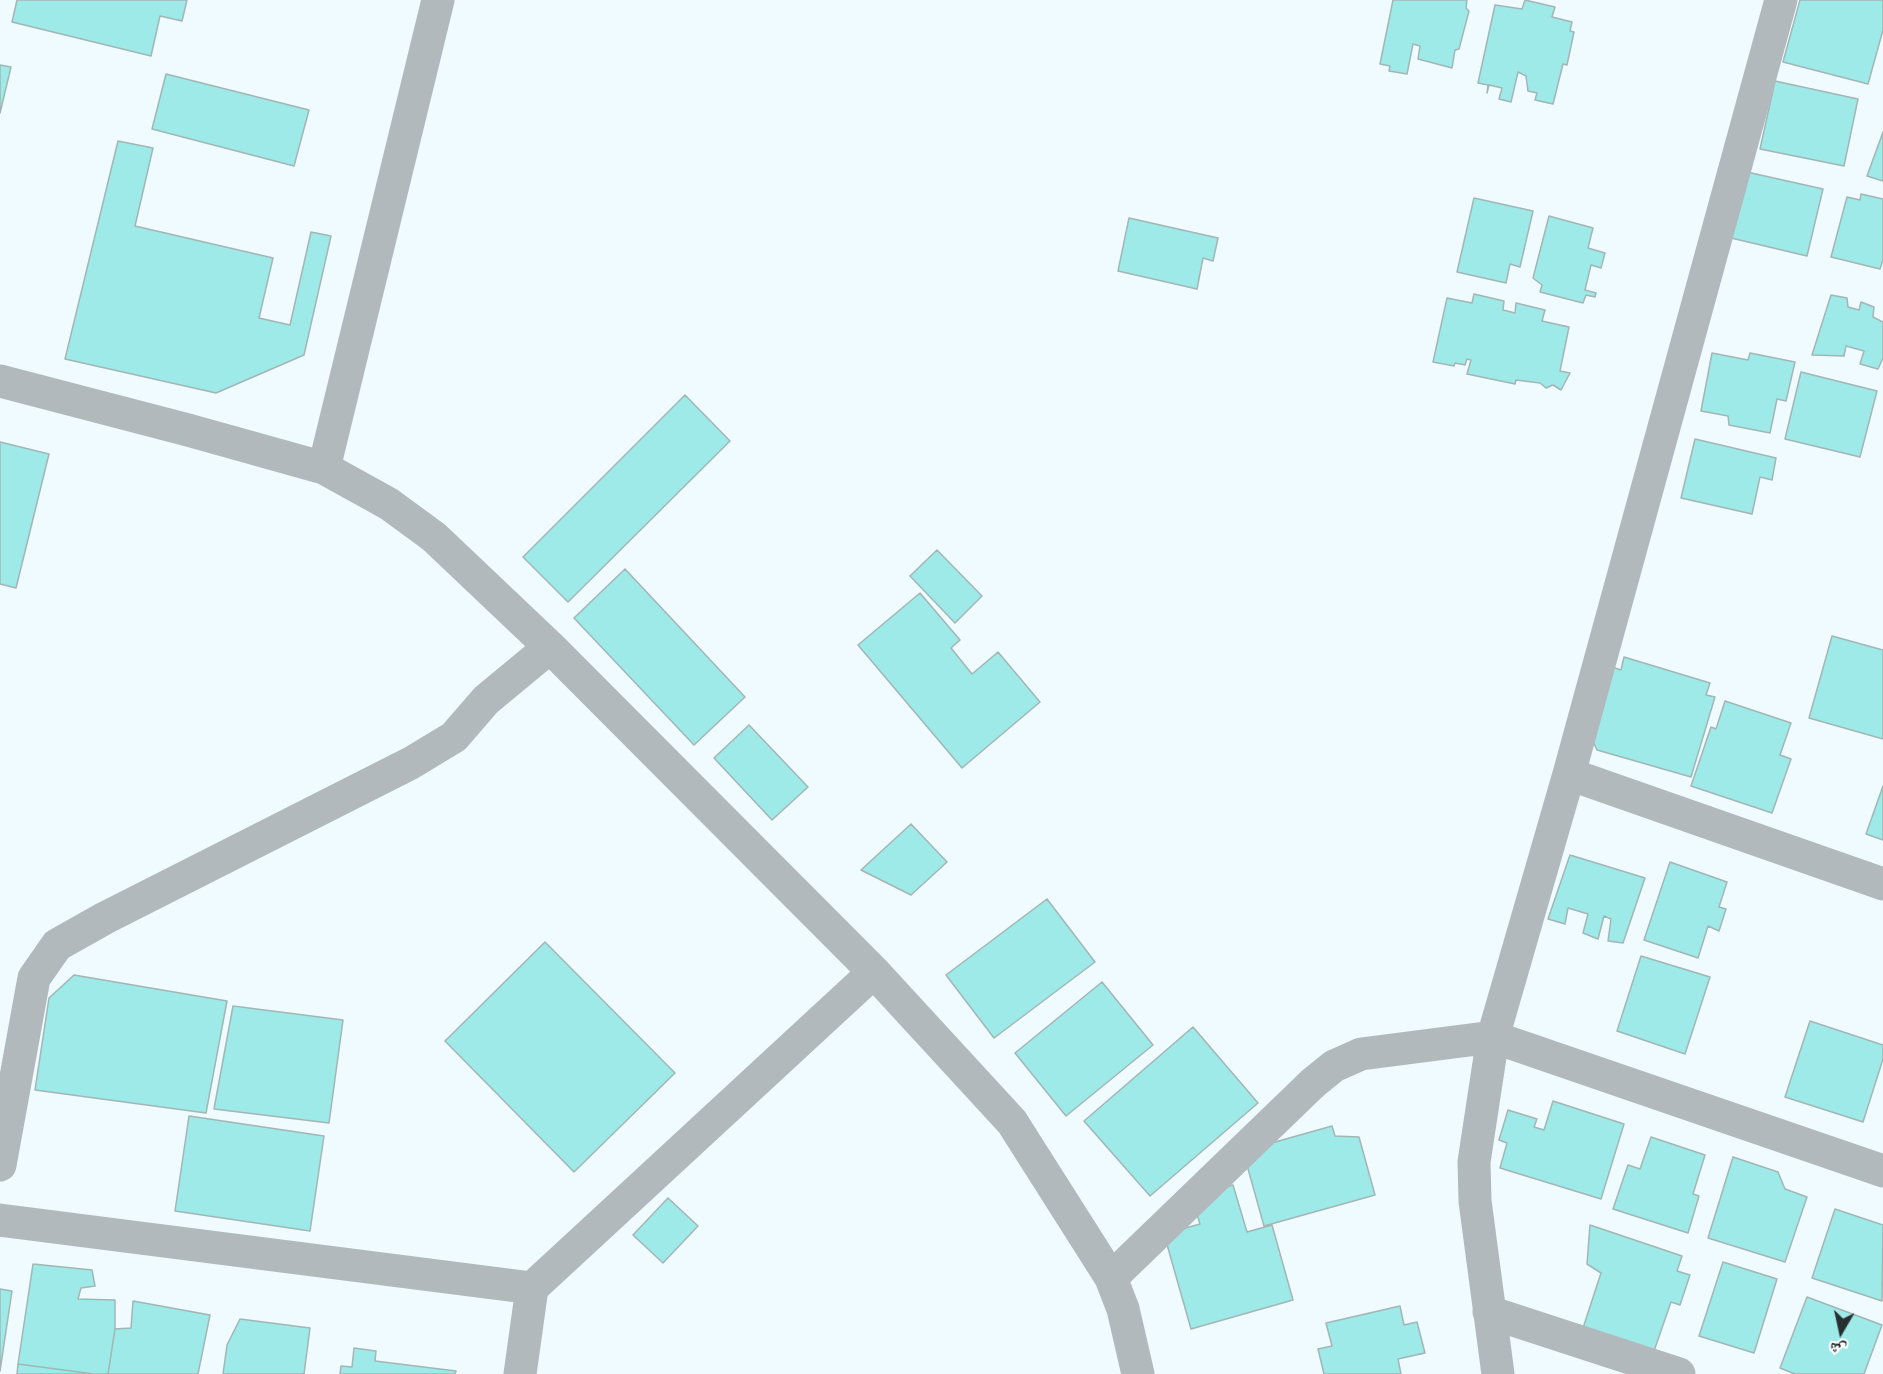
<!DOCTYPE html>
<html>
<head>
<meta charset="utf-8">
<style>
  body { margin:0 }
  #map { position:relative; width:1883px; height:1374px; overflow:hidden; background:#effbfe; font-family:"PT Sans Narrow","Noto Naskh Arabic",sans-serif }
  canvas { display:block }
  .north { position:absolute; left:1811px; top:1302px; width:60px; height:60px; -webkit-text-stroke:4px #fff; paint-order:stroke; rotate:189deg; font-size:16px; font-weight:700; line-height:24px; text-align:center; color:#282f31 }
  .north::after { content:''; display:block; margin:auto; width:21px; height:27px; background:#282f31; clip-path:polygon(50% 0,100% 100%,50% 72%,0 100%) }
</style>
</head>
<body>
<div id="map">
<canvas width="1883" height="1374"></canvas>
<div class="north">ش</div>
</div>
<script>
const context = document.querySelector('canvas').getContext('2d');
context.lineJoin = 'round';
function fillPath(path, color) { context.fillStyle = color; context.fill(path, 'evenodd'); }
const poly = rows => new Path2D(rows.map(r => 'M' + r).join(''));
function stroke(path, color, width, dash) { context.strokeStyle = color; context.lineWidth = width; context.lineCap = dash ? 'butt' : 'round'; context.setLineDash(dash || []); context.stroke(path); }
const building = poly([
  [17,0,187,0,182,21,160,16,151,56,12,22,17,0],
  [1393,0,1467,0,1466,8,1469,11,1459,49,1455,50,1452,68,1418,59,1420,46,1413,44,1407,74,1389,71,1390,66,1380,64,1393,0],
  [1525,0,1555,7,1552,17,1572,22,1570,31,1574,32,1567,65,1563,64,1553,104,1535,100,1537,93,1528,91,1526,76,1518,72,1511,102,1499,99,1502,88,1489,85,1487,93,1488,85,1478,83,1495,5,1522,9,1525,0],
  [1800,0,1883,0,1883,30,1868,84,1783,62,1800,0],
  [0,65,11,67,0,113,0,65],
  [166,74,309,110,294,166,152,129,166,74],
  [1775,81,1858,99,1844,166,1760,149,1775,81],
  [1883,132,1883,181,1867,176,1883,132],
  [118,141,153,148,135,226,273,258,259,318,290,325,311,232,331,236,304,355,216,393,65,359,118,141],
  [1747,172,1823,189,1807,256,1731,238,1747,172],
  [1861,194,1883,199,1883,260,1880,269,1831,257,1847,197,1860,200,1861,194],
  [1474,198,1533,211,1520,267,1510,264,1506,283,1457,272,1474,198],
  [1549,216,1593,228,1588,248,1605,253,1601,268,1591,265,1585,290,1596,293,1595,297,1586,295,1583,303,1540,292,1542,285,1533,278,1549,216],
  [1129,218,1218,238,1213,261,1203,258,1197,289,1118,271,1129,218],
  [1474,294,1504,301,1503,310,1515,313,1516,303,1545,310,1542,321,1569,327,1560,371,1570,373,1561,390,1553,385,1546,388,1540,383,1516,380,1515,384,1467,374,1471,360,1467,359,1465,365,1455,363,1454,366,1433,362,1447,298,1472,303,1474,294],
  [1831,295,1847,298,1848,307,1859,310,1861,302,1874,307,1873,317,1883,322,1883,358,1878,369,1860,364,1864,351,1846,346,1844,356,1812,355,1831,295],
  [1712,353,1748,360,1750,353,1795,362,1786,401,1777,399,1770,433,1729,425,1728,416,1701,411,1712,353],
  [1801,372,1877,391,1860,457,1785,439,1801,372],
  [685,395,730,441,568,602,523,557,685,395],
  [1695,439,1776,458,1772,480,1760,477,1752,514,1681,498,1695,439],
  [0,442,49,454,16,588,0,584,0,442],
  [937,550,982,596,955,623,910,576,937,550],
  [625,569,745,697,694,745,574,618,625,569],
  [920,593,960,640,951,648,972,674,998,652,1040,702,962,768,858,645,920,593],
  [1832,636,1883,650,1883,739,1809,718,1832,636],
  [1624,657,1710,683,1706,695,1715,697,1691,777,1597,750,1587,728,1606,665,1621,670,1624,657],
  [1725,701,1791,723,1780,755,1791,759,1772,813,1691,786,1711,727,1716,729,1725,701],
  [749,725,808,787,772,820,714,758,749,725],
  [1883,786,1883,840,1866,834,1883,786],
  [911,824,947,862,911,895,861,870,911,824],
  [1570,855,1645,878,1623,943,1608,941,1611,919,1604,916,1598,939,1583,933,1588,914,1568,908,1565,924,1548,919,1570,855],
  [1670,862,1727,882,1719,907,1726,909,1719,931,1708,926,1698,958,1644,940,1670,862],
  [1047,899,1095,962,994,1038,946,975,1047,899],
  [545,942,675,1073,574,1172,445,1041,545,942],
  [1641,956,1710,977,1685,1054,1617,1031,1641,956],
  [74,975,227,1001,206,1113,35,1090,49,998,74,975],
  [1102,982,1153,1045,1066,1116,1015,1053,1102,982],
  [233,1006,343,1020,329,1123,214,1109,233,1006],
  [1810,1021,1883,1045,1883,1059,1863,1122,1785,1097,1810,1021],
  [1193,1027,1258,1103,1150,1196,1084,1121,1193,1027],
  [1553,1101,1624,1124,1601,1199,1500,1168,1507,1143,1499,1140,1508,1110,1537,1119,1534,1127,1544,1130,1553,1101],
  [189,1116,324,1136,310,1231,175,1211,189,1116],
  [1332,1126,1335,1136,1359,1137,1375,1195,1264,1226,1243,1151,1332,1126],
  [1651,1137,1705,1155,1693,1194,1699,1196,1688,1233,1613,1209,1628,1165,1640,1169,1651,1137],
  [1733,1157,1778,1172,1785,1189,1807,1197,1785,1262,1708,1238,1733,1157],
  [1233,1185,1247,1232,1272,1225,1293,1300,1191,1329,1164,1234,1200,1224,1194,1205,1203,1193,1233,1185],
  [668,1198,698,1226,663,1263,633,1235,668,1198],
  [1835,1209,1883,1225,1882,1301,1812,1278,1835,1209],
  [1590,1225,1682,1256,1677,1271,1690,1275,1680,1305,1671,1302,1654,1351,1583,1328,1601,1273,1587,1264,1590,1225],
  [1723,1262,1777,1279,1754,1353,1699,1336,1723,1262],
  [33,1264,92,1270,95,1286,81,1288,78,1299,115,1300,115,1329,108,1374,94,1374,18,1364,33,1264],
  [0,1289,12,1291,0,1371,0,1289],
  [1807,1297,1882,1325,1864,1374,1795,1374,1780,1368,1807,1297],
  [133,1301,210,1315,198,1374,108,1374,115,1329,131,1328,133,1301],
  [1400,1306,1404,1325,1417,1322,1425,1353,1398,1359,1401,1374,1324,1374,1318,1349,1332,1346,1326,1323,1400,1306],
  [240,1319,310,1328,304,1374,223,1374,227,1345,240,1319],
  [354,1348,376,1351,375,1361,456,1371,455,1374,340,1374,341,1366,352,1367,354,1348],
  [18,1364,94,1374,17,1374,18,1364]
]);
fillPath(building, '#9deae9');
stroke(building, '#a2b6b5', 1.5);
stroke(poly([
  [0,381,188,430,324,468,389,504,434,537,550,647,874,972,1012,1122,1111,1278,1123,1309,1138,1374],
  [324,468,438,0],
  [1569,774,1883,884],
  [0,1165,34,978,57,945,105,918,411,763,454,737,486,700,550,647],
  [0,1220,532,1288],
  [1111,1278,1313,1083,1334,1066,1361,1054,1493,1037,1883,1171],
  [1489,1312,1679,1374],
  [520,1374,532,1288,874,972],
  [1498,1374,1475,1201,1474,1162,1493,1037,1569,774,1781,0]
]), '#b2b9bd', 33);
</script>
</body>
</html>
